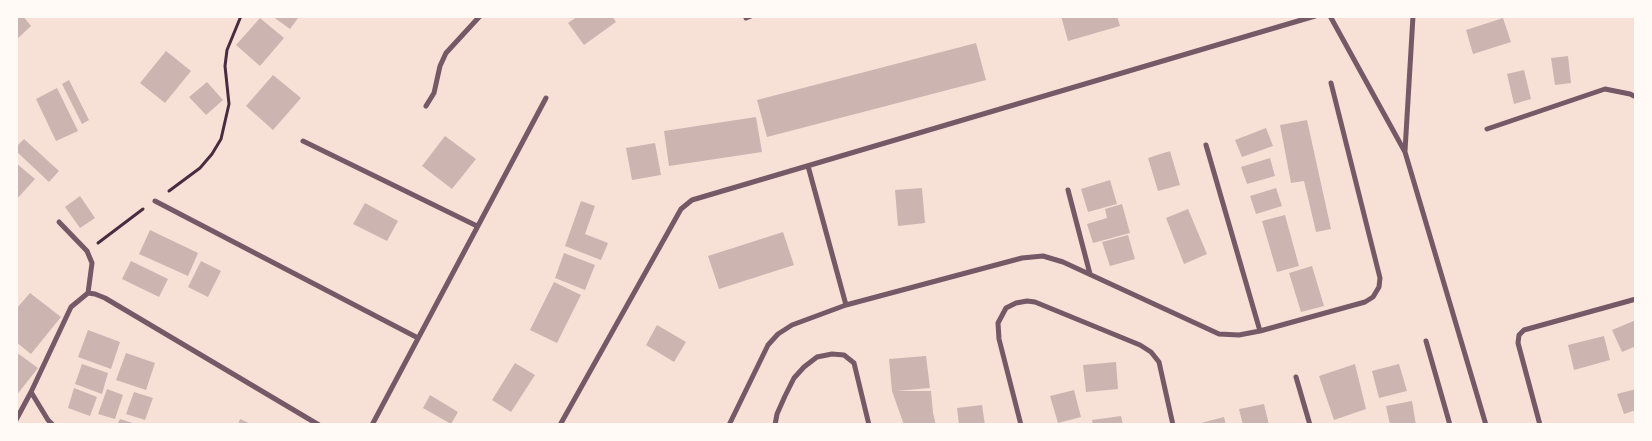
<!DOCTYPE html>
<html>
<head>
<meta charset="utf-8">
<style>
  body { margin:0 }
  #map { position:relative; width:1652px; height:441px; overflow:hidden; background:#f7e1d7; font-family:"IBM Plex Sans",sans-serif }
  canvas { display:block }
  .frame { position:absolute; inset:0; border:18px solid #fffaf5; pointer-events:none }
</style>
</head>
<body>
<div id="map">
<canvas width="1652" height="441"></canvas>
<div class="frame"></div>
</div>
<script>
const context = document.querySelector('canvas').getContext('2d');
context.lineJoin = 'round';
function fillPath(path, color) { context.fillStyle = color; context.fill(path, 'evenodd'); }
const poly = rows => new Path2D(rows.map(r => 'M' + r).join(''));
function stroke(path, color, width, dash) { context.strokeStyle = color; context.lineWidth = width; context.lineCap = dash ? 'butt' : 'round'; context.setLineDash(dash || []); context.stroke(path); }
fillPath(poly([
  [16,16,23,16,31,26,16,40],
  [272,16,296,16,298,18,290,29],
  [578,16,612,16,616,22,584,45,568,23],
  [1061,16,1117,16,1120,26,1068,41],
  [260,18,284,38,260,66,236,45],
  [1503,18,1511,42,1473,54,1466,30],
  [976,43,986,80,767,137,757,100],
  [166,51,191,71,165,103,140,83],
  [1568,56,1571,83,1555,85,1551,58],
  [1524,70,1531,99,1514,104,1507,74],
  [273,75,301,98,273,130,246,106],
  [69,80,89,120,82,124,62,84],
  [207,82,223,100,206,115,189,97],
  [57,88,78,131,56,141,36,99],
  [756,117,762,152,669,166,664,131],
  [1307,120,1331,229,1316,232,1304,181,1291,183,1280,125],
  [1266,128,1273,146,1242,157,1235,140],
  [445,136,476,159,452,189,422,166],
  [24,139,59,171,49,182,16,151,16,147],
  [655,143,661,175,632,180,626,148],
  [1170,151,1180,185,1158,191,1148,158],
  [1270,158,1275,176,1247,184,1241,167],
  [16,163,35,179,16,200],
  [1110,180,1117,204,1088,212,1081,189],
  [922,188,925,223,898,226,895,190],
  [1276,188,1282,206,1256,214,1250,196],
  [80,196,95,218,80,228,65,207],
  [581,201,595,206,585,234,608,243,601,260,565,246],
  [365,203,398,221,387,241,353,224],
  [1122,204,1130,233,1093,243,1087,224,1107,218,1105,209],
  [1188,209,1207,254,1184,264,1166,218],
  [1285,215,1299,266,1277,272,1262,221],
  [150,230,198,253,188,276,139,254],
  [783,232,794,265,719,289,708,256],
  [1128,235,1135,259,1110,266,1102,242],
  [564,253,595,265,585,290,555,278],
  [131,261,168,279,159,297,122,279],
  [201,261,221,271,208,297,188,287],
  [1312,266,1324,306,1301,312,1289,273],
  [554,282,581,295,557,343,530,330],
  [30,293,61,317,31,354,16,342,16,309],
  [1636,320,1636,346,1622,352,1612,330],
  [657,325,686,342,674,362,646,345],
  [88,330,120,342,111,369,78,357],
  [1604,336,1610,360,1574,370,1568,345],
  [16,352,38,368,16,396],
  [126,353,155,363,146,390,116,380],
  [926,356,930,388,896,391,931,391,933,413,922,416,933,413,936,425,904,425,892,391,889,359],
  [1116,362,1118,389,1086,392,1083,365],
  [515,363,535,375,511,412,492,400],
  [82,364,108,373,102,394,75,384],
  [1355,364,1366,409,1334,420,1319,376],
  [1399,364,1407,391,1379,398,1372,371],
  [74,388,97,397,90,416,68,408],
  [107,389,123,395,115,419,98,414],
  [1636,389,1636,410,1624,414,1617,394],
  [1074,390,1081,417,1058,423,1050,396],
  [134,392,153,398,145,420,126,414],
  [430,395,458,412,451,424,423,408],
  [1412,401,1416,425,1390,425,1386,406],
  [1264,404,1269,425,1243,425,1239,409],
  [982,405,985,425,959,425,957,408],
  [1121,416,1123,425,1093,425,1092,420],
  [1224,417,1226,425,1197,425,1197,424],
  [120,419,136,424,136,425,117,425],
  [240,419,253,425,238,425]
]), '#ccb4b1');
stroke(poly([
  [169,191,200,168,212,154,221,139,229,104,225,66,227,50,241,16],
  [98,243,143,209]
]), '#4a2c40', 3);
stroke(poly([
  [1330,16,1405,152,1486,425],
  [746,18,751,16],
  [426,106,434,93,440,66,446,53,480,16],
  [1487,129,1605,89,1630,94,1636,97],
  [303,141,477,226],
  [1206,145,1260,331],
  [1405,151,1413,16],
  [808,166,846,305],
  [1068,190,1090,274],
  [155,201,418,338],
  [59,222,87,251,92,263,88,293],
  [1426,341,1450,425],
  [1296,377,1310,425],
  [16,420,31,392],
  [53,425,48,420,31,392,71,307,88,293,95,294,105,298,319,425],
  [372,425,546,98],
  [560,425,681,209,692,200,1315,16],
  [729,425,768,345,778,334,792,325,846,305,1022,258,1043,256,1063,262,1219,334,1239,335,1260,331,1365,302,1373,297,1379,287,1380,278,1331,83],
  [775,425,777,414,785,396,794,378,804,367,817,357,832,354,844,355,854,363,869,425],
  [1021,425,999,339,998,323,1006,308,1016,303,1027,301,1035,302,1140,345,1151,352,1159,362,1173,425],
  [1540,425,1518,343,1519,335,1524,330,1636,299]
]), '#755966', 5);
</script>
</body>
</html>
